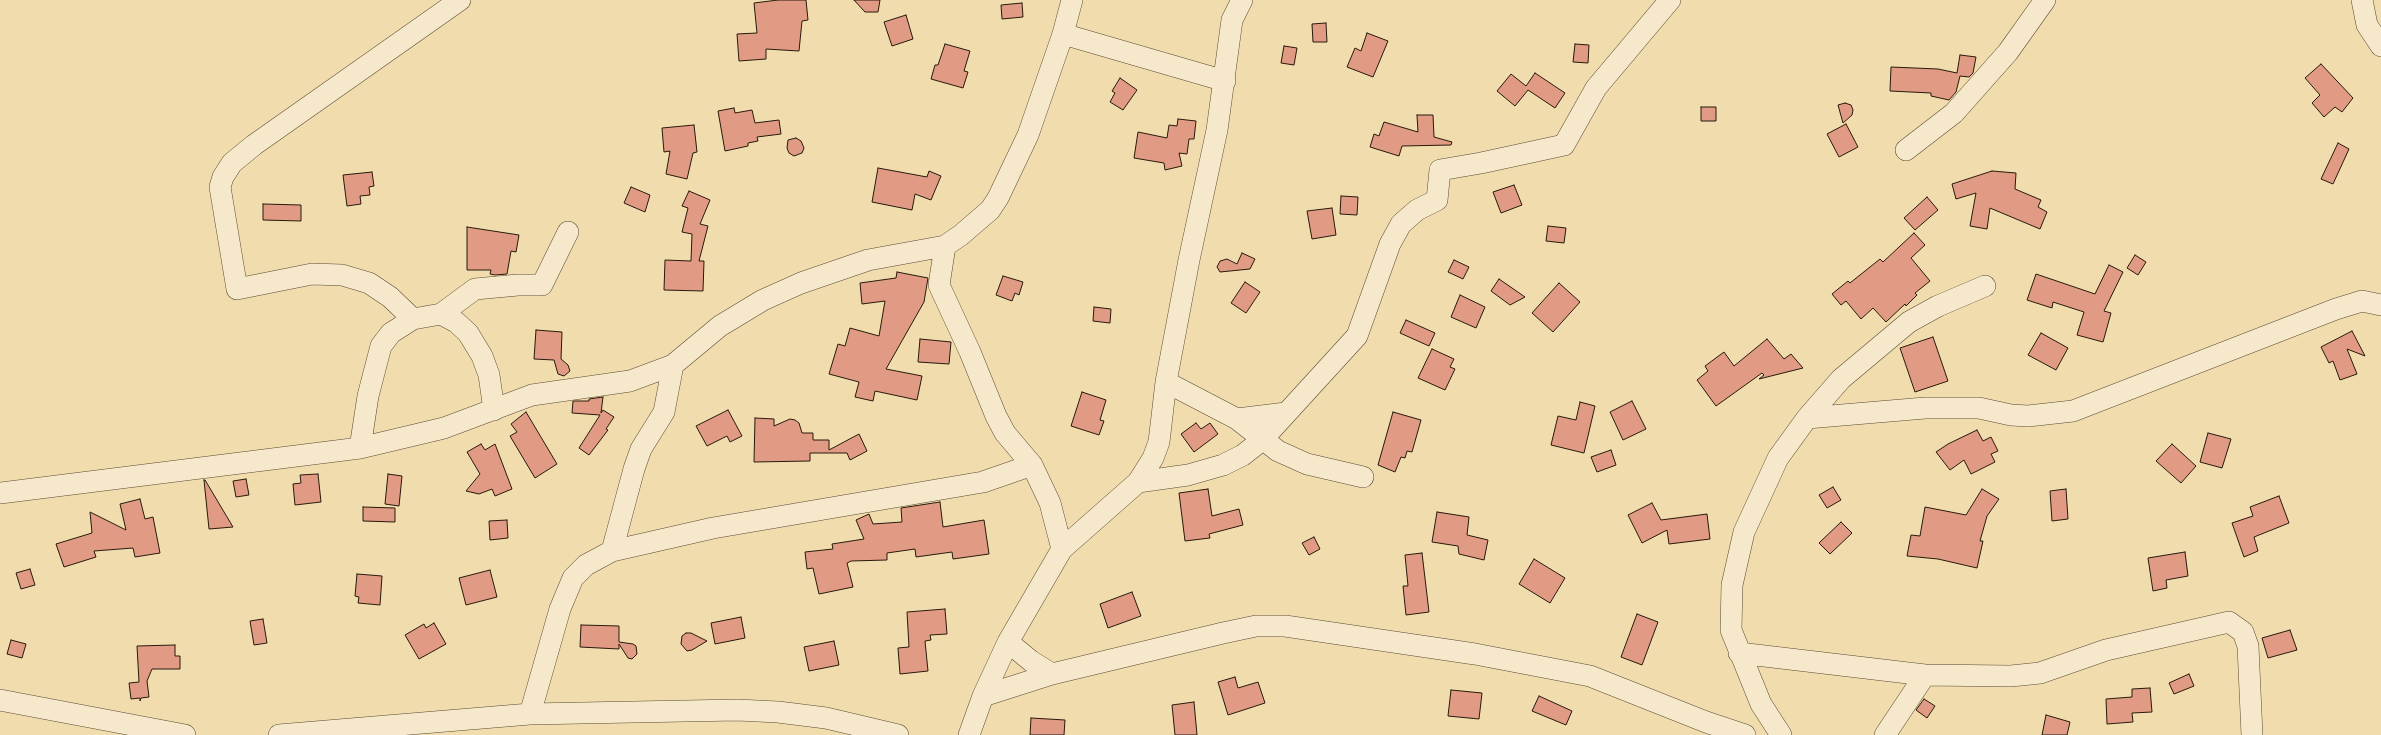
<!DOCTYPE html>
<html>
<head>
<meta charset="utf-8">
<style>
  body { margin:0 }
  canvas { display:block; background:#f1dcad }
</style>
</head>
<body>
<canvas width="2381" height="735"></canvas>
<script>
const context = document.querySelector('canvas').getContext('2d');
context.lineJoin = 'round';
function fillPath(path, color) { context.fillStyle = color; context.fill(path, 'evenodd'); }
const poly = rows => new Path2D(rows.map(r => 'M' + r).join(''));
function stroke(path, color, width, dash) { context.strokeStyle = color; context.lineWidth = width; context.lineCap = dash ? 'butt' : 'round'; context.setLineDash(dash || []); context.stroke(path); }
const building = poly([
  [778,0,806,0,808,20,802,21,799,51,766,49,766,59,739,61,737,34,757,33,754,3,778,0],
  [854,0,880,0,878,12,865,12,854,0],
  [1022,3,1023,17,1002,19,1001,5,1022,3],
  [906,15,913,39,892,46,884,22,906,15],
  [1326,23,1327,42,1313,42,1312,24,1326,23],
  [1367,33,1388,41,1373,77,1347,67,1355,48,1361,51,1367,33],
  [945,44,970,51,964,71,968,72,963,88,931,79,935,65,938,65,945,44],
  [1575,44,1589,45,1588,63,1573,62,1575,44],
  [1284,46,1297,48,1294,65,1281,63,1284,46],
  [1960,55,1976,57,1973,73,1969,77,1960,76,1956,92,1949,100,1931,96,1931,93,1890,91,1891,67,1938,69,1957,73,1960,55],
  [2321,64,2353,98,2342,112,2335,107,2324,117,2312,103,2320,95,2305,78,2321,64],
  [1535,73,1565,93,1555,108,1528,90,1515,106,1497,91,1511,74,1526,86,1535,73],
  [1120,78,1137,90,1123,110,1110,102,1115,93,1112,91,1120,78],
  [1845,103,1851,105,1853,110,1852,115,1843,123,1838,105,1845,103],
  [1701,107,1716,107,1716,121,1701,121,1701,107],
  [734,108,735,113,752,110,755,123,779,120,781,134,757,137,758,141,748,143,748,146,725,151,718,111,734,108],
  [1417,115,1433,115,1434,137,1452,142,1451,145,1402,146,1399,156,1370,147,1374,134,1379,136,1384,122,1418,132,1417,115],
  [1178,119,1196,121,1194,139,1189,139,1187,154,1179,153,1182,166,1165,170,1164,163,1134,158,1138,132,1167,138,1169,125,1177,126,1178,119],
  [1846,124,1858,147,1839,157,1827,134,1846,124],
  [694,125,697,152,693,153,687,179,666,174,670,151,664,152,662,128,694,125],
  [796,138,801,141,804,148,802,153,794,156,789,153,787,148,788,140,796,138],
  [2338,143,2349,149,2333,184,2321,179,2338,143],
  [878,168,927,177,929,171,941,176,931,200,915,194,912,210,872,202,878,168],
  [1992,171,2016,173,2015,189,2041,200,2038,207,2047,212,2040,229,1990,208,1987,229,1970,226,1976,193,1956,199,1952,184,1992,171],
  [372,172,374,186,369,187,370,195,360,196,361,204,347,206,343,175,372,172],
  [1514,185,1522,205,1501,213,1493,192,1514,185],
  [631,187,650,195,645,212,624,203,631,187],
  [689,191,710,200,700,224,708,226,699,261,704,261,703,291,664,290,665,260,691,261,692,234,682,232,688,208,682,206,689,191],
  [1341,196,1358,197,1357,215,1340,214,1341,196],
  [1927,197,1938,210,1915,230,1904,218,1927,197],
  [263,204,301,205,301,221,263,220,263,204],
  [1332,208,1336,235,1312,239,1307,211,1332,208],
  [1548,226,1566,228,1564,243,1546,241,1548,226],
  [467,227,519,235,516,252,511,251,507,274,495,275,490,274,491,270,467,270,467,227],
  [1914,233,1925,245,1911,258,1930,281,1915,293,1917,295,1906,306,1905,304,1886,322,1873,308,1861,319,1846,301,1841,305,1832,294,1848,281,1850,283,1880,259,1883,262,1914,233],
  [1242,253,1255,259,1250,269,1220,272,1217,267,1220,261,1227,259,1237,264,1242,253],
  [2135,255,2146,262,2138,275,2127,268,2135,255],
  [1454,260,1469,267,1463,279,1448,272,1454,260],
  [2109,265,2123,272,2104,311,2111,313,2103,342,2077,335,2084,312,2053,302,2052,308,2027,300,2036,274,2095,294,2109,265],
  [897,272,928,278,924,302,886,369,922,376,917,400,875,391,873,401,855,397,859,382,829,374,838,344,845,346,850,328,879,336,885,301,862,304,860,283,896,278,897,272],
  [1003,276,1023,282,1019,295,1015,293,1012,301,996,295,1003,276],
  [1499,279,1525,297,1510,305,1491,291,1499,279],
  [1245,282,1260,292,1246,313,1231,303,1245,282],
  [1559,283,1580,302,1553,332,1532,313,1559,283],
  [1460,295,1485,307,1476,328,1451,317,1460,295],
  [1094,307,1111,309,1110,323,1093,321,1094,307],
  [1406,320,1435,333,1429,346,1400,333,1406,320],
  [536,330,562,332,561,359,568,365,570,371,564,376,558,374,554,360,534,359,536,330],
  [2352,331,2365,356,2347,349,2357,374,2340,380,2333,361,2329,363,2321,347,2352,331],
  [2041,333,2068,348,2056,370,2028,355,2041,333],
  [1933,337,1948,381,1915,392,1900,348,1933,337],
  [920,339,951,342,949,364,918,362,920,339],
  [1767,339,1784,359,1791,354,1803,368,1759,379,1764,375,1762,373,1716,406,1697,380,1708,371,1705,366,1724,352,1734,366,1767,339],
  [1432,349,1454,359,1450,367,1455,369,1445,390,1418,378,1432,349],
  [1082,392,1106,400,1100,420,1104,421,1099,435,1071,426,1082,392],
  [603,397,601,413,603,410,614,417,606,429,608,430,589,455,579,448,600,415,572,413,573,401,589,401,589,399,603,397],
  [1632,401,1646,429,1623,440,1610,412,1632,401],
  [1580,402,1595,406,1584,453,1551,445,1558,416,1576,420,1580,402],
  [728,410,742,436,730,442,727,436,707,446,696,426,728,410],
  [526,412,557,464,535,478,510,436,517,432,511,424,526,412],
  [1393,412,1421,420,1412,452,1407,451,1405,458,1401,457,1395,472,1378,465,1393,412],
  [755,418,774,419,774,426,790,419,795,420,799,423,802,433,813,433,813,440,829,440,829,450,859,434,867,451,850,460,847,453,810,453,810,461,754,462,755,418],
  [1196,423,1201,429,1210,423,1218,434,1194,452,1181,434,1196,423],
  [1977,430,1983,441,1991,437,1998,451,1991,454,1995,462,1971,474,1964,460,1950,470,1936,452,1948,444,1977,430],
  [2208,433,2231,439,2222,468,2200,462,2208,433],
  [481,444,485,450,495,444,512,489,495,496,492,489,479,494,466,491,480,474,467,452,481,444],
  [2172,444,2196,466,2181,483,2156,461,2172,444],
  [1611,450,1616,465,1597,472,1591,457,1611,450],
  [318,474,321,502,295,505,293,484,301,483,300,475,318,474],
  [388,474,402,476,399,506,385,504,388,474],
  [246,479,249,495,236,497,233,481,246,479],
  [204,480,205,480,233,527,209,529,204,480],
  [1833,487,1841,500,1827,508,1819,495,1833,487],
  [1208,489,1212,516,1239,509,1243,525,1209,534,1210,538,1185,541,1179,493,1208,489],
  [1982,489,1999,499,1987,516,1980,541,1983,541,1977,568,1938,559,1907,556,1911,535,1920,536,1925,507,1966,515,1982,489],
  [2066,489,2068,519,2052,521,2050,491,2066,489],
  [2279,496,2289,523,2254,537,2258,551,2244,557,2232,523,2253,516,2250,507,2279,496],
  [140,499,145,519,153,517,160,553,135,557,133,548,94,551,96,557,64,567,56,544,92,533,90,512,126,530,120,504,140,499],
  [940,502,943,527,984,520,989,554,953,559,952,552,916,557,915,549,887,553,887,560,851,561,847,563,853,587,819,594,813,568,807,569,805,552,833,549,832,544,864,539,856,520,869,514,873,524,902,522,901,508,940,502],
  [1652,503,1661,520,1707,514,1710,539,1669,544,1667,530,1642,543,1628,515,1652,503],
  [363,507,395,508,395,522,363,521,363,507],
  [1437,512,1469,517,1467,535,1488,540,1484,560,1459,554,1458,546,1432,542,1437,512],
  [507,520,508,538,490,540,489,521,507,520],
  [1841,522,1852,533,1830,554,1819,543,1841,522],
  [1314,537,1320,549,1309,555,1302,543,1314,537],
  [2185,552,2188,576,2166,580,2167,588,2153,591,2148,558,2185,552],
  [1422,553,1429,612,1406,615,1403,586,1408,586,1405,555,1422,553],
  [1534,559,1565,578,1550,603,1519,584,1534,559],
  [30,569,35,585,21,589,16,573,30,569],
  [490,570,497,597,466,605,459,578,490,570],
  [357,574,382,576,380,605,358,603,359,597,355,596,357,574],
  [1132,592,1141,616,1108,628,1100,604,1132,592],
  [945,609,947,634,930,635,931,640,925,641,928,671,900,674,898,648,909,647,907,612,945,609],
  [1637,614,1658,622,1642,665,1621,657,1637,614],
  [741,617,745,638,715,644,711,623,741,617],
  [263,619,267,643,254,645,250,621,263,619],
  [434,623,446,644,419,659,405,635,424,624,426,628,434,623],
  [581,625,619,626,619,642,633,644,636,646,637,654,632,659,628,658,619,644,619,649,580,647,581,625],
  [2290,630,2297,650,2268,658,2262,638,2290,630],
  [686,633,691,633,707,641,692,650,687,651,681,644,682,636,686,633],
  [11,640,26,644,22,658,7,654,11,640],
  [834,641,839,665,809,671,804,647,834,641],
  [175,645,175,656,180,656,180,669,152,669,147,681,149,697,141,698,140,701,140,698,131,699,129,683,139,682,137,646,175,645],
  [2189,674,2194,686,2174,694,2169,683,2189,674],
  [1235,677,1238,688,1258,682,1265,703,1228,715,1218,682,1235,677],
  [2150,688,2152,712,2132,713,2133,722,2107,724,2106,699,2132,697,2132,689,2150,688],
  [1451,690,1482,693,1479,719,1448,716,1451,690],
  [1539,696,1572,711,1566,725,1532,711,1539,696],
  [1924,699,1935,706,1927,718,1916,710,1924,699],
  [1194,702,1197,735,1175,735,1172,705,1194,702],
  [2046,715,2070,722,2067,735,2042,735,2046,715],
  [1031,718,1065,720,1064,735,1030,735,1031,718]
]);
fillPath(building, '#e19b85');
stroke(building, '#271a0a', 1);
const minor = poly([
  [2362,0,2367,25,2381,46],
  [1063,34,1225,81],
  [1906,150,1954,113,2008,52,2045,0],
  [441,314,475,289,518,285,542,285,568,232],
  [413,319,390,297,369,283,342,275,312,274,237,289,220,187,223,177,232,163,254,145,460,0],
  [1166,382,1237,419,1286,413],
  [1807,418,1925,408,1979,408,2011,415,2028,416,2073,411,2336,309,2362,301,2381,305],
  [1237,419,1278,451,1307,464,1363,477],
  [360,448,368,396,381,346,391,333,413,319,441,314,456,322,468,333,482,356,489,375,494,410],
  [1138,482,1188,475,1223,465,1243,455,1262,440,1357,336,1390,244,1401,224,1417,210,1437,200,1440,170,1481,163,1564,145,1596,88,1670,0],
  [0,493,360,448,444,428,532,395,630,381,673,365],
  [1062,549,1050,503,1032,465,1005,433,996,416,970,352,939,285,945,246,961,235,990,210,998,198,1028,135,1063,34,1072,0],
  [612,551,634,469,641,449,664,412,673,365,720,326,763,300,801,283,868,260,945,246],
  [1008,642,1031,661,1052,674],
  [1739,653,1925,675,2011,676,2040,673,2106,650,2229,622,2243,632,2248,646,2252,735],
  [983,696,1052,674,1223,633,1256,626,1285,626,1475,654,1590,676,1706,722,1745,735],
  [0,700,185,735],
  [530,714,560,609,573,578,586,565,612,551,713,528,983,482,1032,465],
  [279,735,530,714,737,710,778,712,826,718,898,735],
  [969,735,983,696,1008,642,1062,549,1138,482,1153,458,1159,442,1166,382,1189,260,1217,130,1232,20,1242,0],
  [1781,735,1761,704,1731,630,1732,585,1744,532,1778,458,1807,418,1841,379,1909,322,1938,306,1985,286],
  [1885,735,1925,675]
]);
stroke(minor, '#5a4a33', 22);
stroke(minor, '#f6e8ca', 21);
</script>
</body>
</html>
